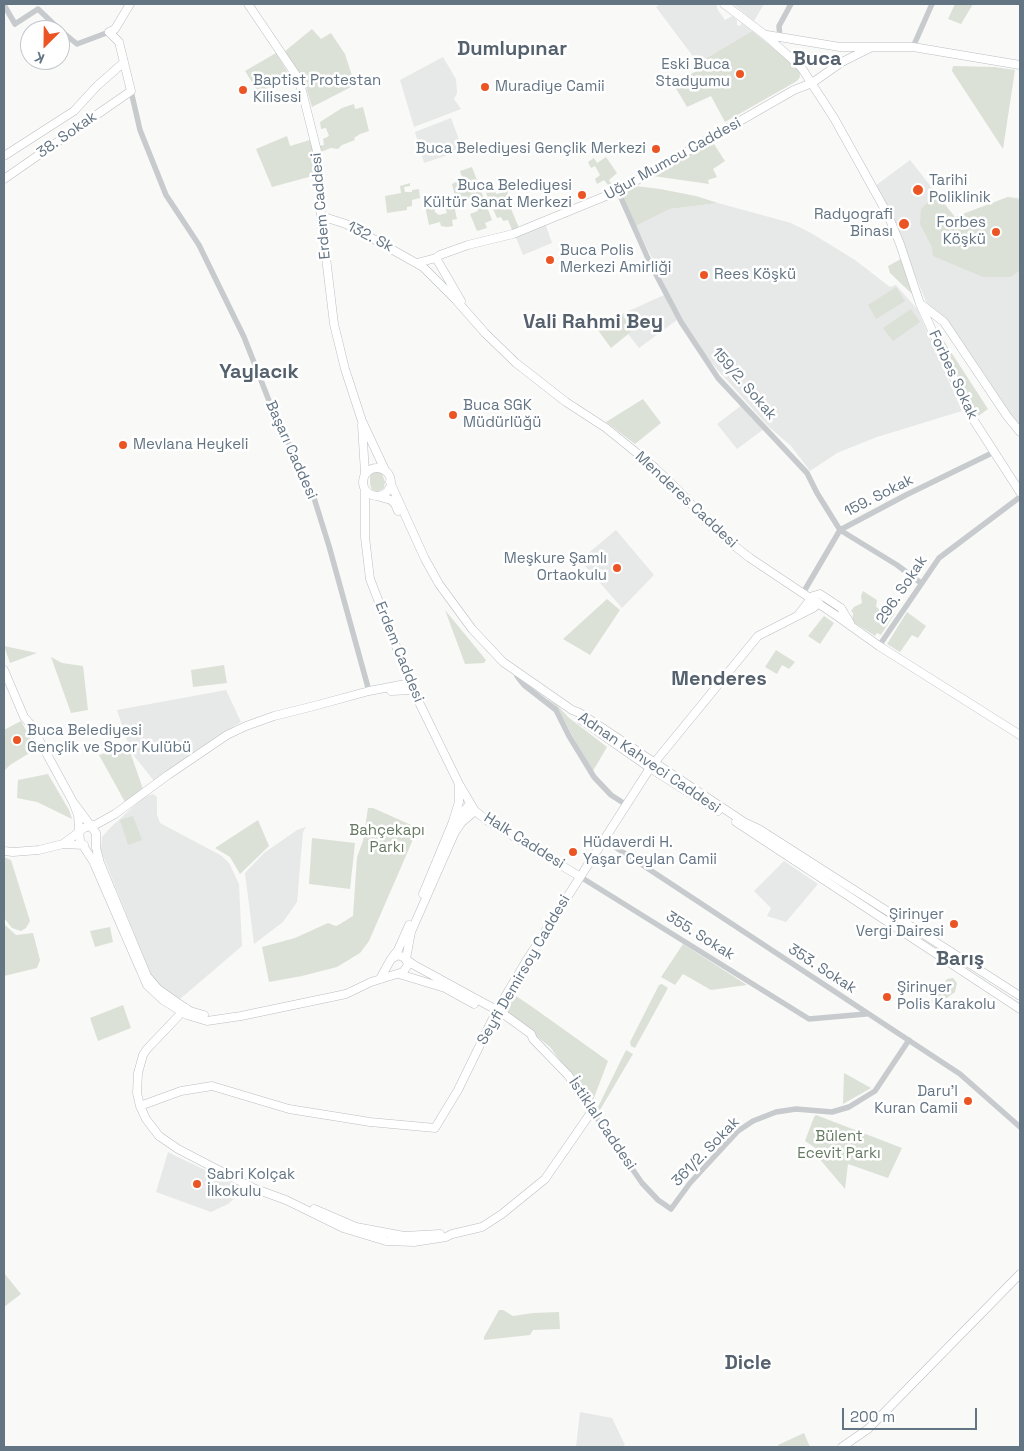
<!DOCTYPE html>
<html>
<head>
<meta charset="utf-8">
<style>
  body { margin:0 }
  #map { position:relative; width:1024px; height:1451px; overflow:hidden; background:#f9f9f7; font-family:"Space Grotesk",sans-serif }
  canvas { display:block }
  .frame { position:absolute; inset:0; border:5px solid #637483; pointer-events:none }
  .north { position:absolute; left:20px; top:20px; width:50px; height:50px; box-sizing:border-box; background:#fff; border:1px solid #c1c7cd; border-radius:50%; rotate:203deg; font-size:14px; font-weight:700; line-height:20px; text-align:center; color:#637483 }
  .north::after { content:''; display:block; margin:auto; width:18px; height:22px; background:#eb5524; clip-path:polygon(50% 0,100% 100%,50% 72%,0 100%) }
  .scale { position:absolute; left:842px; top:1408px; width:135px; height:22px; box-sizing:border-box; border:2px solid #637483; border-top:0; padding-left:6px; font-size:15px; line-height:18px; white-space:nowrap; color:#637483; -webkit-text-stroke:4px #fff; paint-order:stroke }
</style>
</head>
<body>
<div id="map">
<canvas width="1024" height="1451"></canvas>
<div class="frame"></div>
<div class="north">K</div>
<div class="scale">200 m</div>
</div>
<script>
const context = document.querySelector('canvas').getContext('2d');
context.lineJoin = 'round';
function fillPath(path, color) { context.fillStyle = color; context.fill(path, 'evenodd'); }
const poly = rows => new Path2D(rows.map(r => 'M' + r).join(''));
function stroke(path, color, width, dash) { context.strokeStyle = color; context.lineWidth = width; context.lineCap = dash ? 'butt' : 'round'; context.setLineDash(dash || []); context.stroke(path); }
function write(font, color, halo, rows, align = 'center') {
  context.font = font + ' "Space Grotesk",sans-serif'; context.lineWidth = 5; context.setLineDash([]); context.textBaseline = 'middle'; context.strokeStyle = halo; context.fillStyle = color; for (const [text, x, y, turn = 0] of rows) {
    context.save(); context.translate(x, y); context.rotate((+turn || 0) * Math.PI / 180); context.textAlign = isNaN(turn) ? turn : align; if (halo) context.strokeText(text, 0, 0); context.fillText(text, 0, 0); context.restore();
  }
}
fillPath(poly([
  [661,4,716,4,718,10,725,20,732,16,737,20,737,25,740,26,742,23,752,31,698,63,656,7],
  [733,4,764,4,754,21],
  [443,57,456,79,457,93,454,99,461,109,414,127,400,80],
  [451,118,463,150,424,163,415,132],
  [910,160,955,217,1008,197,1020,198,1020,426,1009,414,980,368,947,322,926,302,902,242,875,186],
  [718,203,791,223,811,233,855,260,890,287,896,285,917,309,962,411,877,437,837,453,810,471,791,446,768,426,706,357,677,314,661,280,658,270,636,226,670,209],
  [545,223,552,243,523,255,515,235],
  [664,295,677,320,639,348,628,334,632,331,622,314],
  [742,405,752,419,754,418,764,429,737,449,717,424],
  [616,530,654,575,622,608,580,560],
  [226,690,241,722,216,737,154,781,131,752,117,710],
  [153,794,157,797,157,815,160,823,222,856,229,863,239,884,242,946,180,999,164,990,152,977,101,851,102,837,111,827,144,797],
  [306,827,303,832,297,902,283,922,254,944,245,873,264,853,297,830],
  [784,861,818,884,786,922,767,916,771,908,754,891],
  [168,1152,180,1158,245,1189,228,1204,211,1212,156,1192],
  [580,1412,612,1418,625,1445,621,1447,576,1447]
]), '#e7e8e8');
fillPath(poly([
  [955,4,973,4,961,24,948,19],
  [312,29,321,39,331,33,345,54,355,85,312,107,305,84,284,52],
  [752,31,799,69,800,77,797,81,725,122,711,96,687,107,674,85,674,82,701,69,698,63],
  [276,53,290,76,259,93,245,71],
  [953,66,994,67,1015,70,1003,149,952,71],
  [354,104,355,109,363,107,369,131,360,134,354,138,355,140,342,145,338,149,331,148,321,152,319,146,324,145,323,139,329,136,326,128,321,129,320,122,342,108],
  [287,136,290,146,313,139,316,175,272,187,256,149],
  [712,141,725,161,713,169,717,177,708,180,709,184,653,176,656,172],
  [606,157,617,173,609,180,612,185,608,185,604,180,597,184,595,179,600,175,595,166,591,168,588,162,594,158,597,163],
  [472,167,492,220,485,223,487,228,477,231,470,214,478,211,473,198,465,201,466,203,458,207,452,184,458,181,462,177,460,171],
  [410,183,410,186,404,187,405,192,412,192,412,190,419,189,420,198,412,200,412,206,407,207,407,210,387,213,385,196,401,193,400,186],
  [506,186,508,191,507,199,519,228,512,230,508,220,503,221,501,217,497,218,486,193,495,190,496,194,504,192,503,187],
  [635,186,660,189,696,196,718,203,670,209,636,226,621,191],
  [936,194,955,217,1008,197,1020,200,1020,270,1011,277,983,277,933,256,932,247,920,224,921,209],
  [445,199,448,207,454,206,457,219,452,220,453,226,447,227,441,226,440,222,429,225,425,206,433,204,435,212,439,215,447,213,443,200],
  [901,259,912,294,890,273,888,266],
  [896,287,905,301,876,319,868,305],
  [911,309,920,322,893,341,883,328],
  [622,314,632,331,611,348,595,326],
  [940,335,988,409,977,417,941,338],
  [643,399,661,423,635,444,606,422],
  [374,471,382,473,385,482,384,488,378,492,372,490,370,484,370,476],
  [863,591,877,600,876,607,887,614,889,612,895,613,881,635,877,633,875,636,852,621,853,613,851,611,854,607,862,603,861,596],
  [607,599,620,610,590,655,563,639],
  [445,610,486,660,484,663,465,664],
  [907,612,926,626,918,638,912,635,900,652,887,644],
  [824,616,834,623,820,644,808,636],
  [4,646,37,653,10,663],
  [776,650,795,662,789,669,782,665,777,674,765,667],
  [51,657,62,663,83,666,88,710,71,713],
  [224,665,227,683,193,687,191,670],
  [547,699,557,705,568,717,607,747,593,771,572,735,559,710,548,702],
  [21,721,36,749,10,765,4,771,4,730],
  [128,746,143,789,125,802,99,755],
  [48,774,69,810,72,819,37,802,17,798,18,780],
  [368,808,373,808,418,828,369,941,360,953,337,967,302,976,269,982,262,947,295,938,328,923,336,926,340,924,353,916,357,857,363,841],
  [133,816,142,840,128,845,120,820],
  [258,820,269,846,240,874,230,857,215,848],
  [312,838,355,843,350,889,309,884],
  [4,857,11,860,30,921,26,928,21,931,12,928,4,918],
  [4,924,16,935,33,933,40,960,37,968,4,976],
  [110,927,113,942,95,947,90,931],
  [683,944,747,985,711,990,683,974,675,985,661,977],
  [953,978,957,983,955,992,937,1005,932,1001,947,979],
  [662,984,668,988,635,1048,631,1046,630,1042,659,985],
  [511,995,516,996,531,1006,608,1061,592,1103,550,1047,507,1012,505,1009,506,1004],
  [123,1005,131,1028,98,1041,90,1018],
  [626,1050,633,1054,600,1110,597,1109],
  [844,1073,871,1088,843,1104],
  [816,1115,902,1148,888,1178,848,1164,845,1189,817,1156,820,1151,805,1141,814,1117],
  [4,1273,21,1294,4,1307],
  [499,1310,503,1310,513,1316,533,1313,559,1312,560,1329,533,1330,530,1335,484,1340,484,1337],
  [804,1433,810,1447,779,1447,778,1445]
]), '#dbe1d7');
const major = poly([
  [248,4,296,75,302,91,317,151,321,216,334,324,345,369,362,421,385,470],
  [724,4,765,35,801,67,834,118,888,215,900,244,920,304,971,416,1020,492],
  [767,35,840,47,913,47,1020,65],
  [4,156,74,111,97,86,123,63],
  [4,179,131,91,119,42,109,32,115,29,130,4],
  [321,216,346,224,361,232,423,267,456,300,485,333,516,363,566,402,606,428,654,467,681,493,709,524,727,540,750,558,837,616,879,646,1020,735],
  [436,258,461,301],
  [417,263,436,258,440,255,468,245,513,234,618,191,794,90,812,83,842,62,872,47],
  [922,305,944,322,1007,416,1020,432],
  [362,425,365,473],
  '363 482a14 14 0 1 1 28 0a14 14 0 1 1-28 0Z',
  [390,482,425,559,439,584,472,629,503,662,572,710,580,713,744,822,759,829,1020,996],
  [365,491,365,537,370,579,413,690,459,784,475,811,488,821,579,876],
  [380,497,391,500,395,504,398,511],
  [799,614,813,596,820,594,841,608,850,623],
  [4,670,24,717,31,725,73,802,96,833,96,848,100,863,147,976,158,989,175,1001,190,1011,204,1015],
  [391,691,413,690],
  [580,719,650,768,718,811],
  [73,802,78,815,80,841,93,861,147,985,163,1000,187,1015,207,1021,241,1016,346,994,371,982,403,972,408,965,406,959,411,932,455,832,462,822,475,811],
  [453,821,459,802,459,786],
  [736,822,1020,1009],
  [63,844,84,828,97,824,115,814,168,775,227,735,246,726,274,716,314,706,369,691,411,683],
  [4,851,13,852,39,850,63,844,84,845],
  [423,894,452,824,470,804],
  [399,974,445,988,474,1004],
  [380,979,391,959,398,950,409,925],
  [186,1008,147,1049,143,1055,138,1073,137,1093,140,1106,146,1119,159,1136,178,1149,253,1188,286,1200,343,1228,386,1241,414,1242,446,1237,452,1234,482,1227,502,1214,545,1179,592,1111,568,1075,533,1039,531,1034,502,1013,414,965,403,957,398,955,391,959],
  [140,1106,181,1091,212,1086,289,1109,370,1122,435,1128,458,1090,497,1010,525,963,650,768,758,636,813,608,819,603],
  [314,1209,356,1227,404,1236,440,1234],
  [842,1447,868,1429,1020,1274]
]);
stroke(major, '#babec2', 9);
stroke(poly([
  [4,5,15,24,38,9,60,30],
  [60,30,77,44,109,32],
  [780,38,779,26,791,4],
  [913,47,932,4],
  [131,91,140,130,166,195,199,245,218,284,244,337,275,416,303,472,314,498,329,546,369,691],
  [618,191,650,263,681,322,718,378,807,473,817,493,840,530,897,565,921,583],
  [803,593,840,530,906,495,994,452],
  [879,646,939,558,1020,497],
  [517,676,524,685,556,710,569,736,594,777,611,795,625,804],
  [603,839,960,1074,1020,1127],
  [579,876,809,1019,866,1014],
  [592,1111,642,1183,658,1200,671,1209,690,1183,738,1131,753,1121,776,1112,796,1109,832,1112,849,1107,875,1091,909,1040]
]), '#c7cbce', 5.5);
stroke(major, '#fff', 8);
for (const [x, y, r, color] of [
  [740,74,5,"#eb5524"],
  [485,87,5,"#eb5524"],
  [243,90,5,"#eb5524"],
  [656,149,5,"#eb5524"],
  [918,190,6,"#eb5524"],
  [582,195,5,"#eb5524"],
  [904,224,6,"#eb5524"],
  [996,232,5,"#eb5524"],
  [550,260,5,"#eb5524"],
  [704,275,5,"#eb5524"],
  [453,415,5,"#eb5524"],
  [123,445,5,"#eb5524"],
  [617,568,5,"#eb5524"],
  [17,740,5,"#eb5524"],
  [573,852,5,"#eb5524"],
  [954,924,5,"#eb5524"],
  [887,997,5,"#eb5524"],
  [968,1101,5,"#eb5524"],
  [197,1184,5,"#eb5524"]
]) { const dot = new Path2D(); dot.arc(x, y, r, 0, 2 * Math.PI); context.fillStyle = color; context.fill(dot); stroke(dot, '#fff', 2); }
write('15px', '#637483', '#fff', [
  ["Eski Buca",730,65,"right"],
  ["Stadyumu",730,82,"right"],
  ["Baptist Protestan",253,81],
  ["Kilisesi",253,98],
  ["Muradiye Camii",495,87],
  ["Buca Belediyesi Gençlik Merkezi",646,149,"right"],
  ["Tarihi",929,181],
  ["Poliklinik",929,198],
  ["Buca Belediyesi",572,186,"right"],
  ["Kültür Sanat Merkezi",572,203,"right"],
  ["Radyografi",893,215,"right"],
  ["Binası",893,232,"right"],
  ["Forbes",986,223,"right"],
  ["Köşkü",986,240,"right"],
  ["Buca Polis",560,251],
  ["Merkezi Amirliği",560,268],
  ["Rees Köşkü",714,275],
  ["Buca SGK",463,406],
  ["Müdürlüğü",463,423],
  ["Mevlana Heykeli",133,445],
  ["Meşkure Şamlı",607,559,"right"],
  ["Ortaokulu",607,576,"right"],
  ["Buca Belediyesi",27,731],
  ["Gençlik ve Spor Kulübü",27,748],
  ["Hüdaverdi H.",583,843],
  ["Yaşar Ceylan Camii",583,860],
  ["Şirinyer",944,915,"right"],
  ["Vergi Dairesi",944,932,"right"],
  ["Şirinyer",897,988],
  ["Polis Karakolu",897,1005],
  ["Daru'l",958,1092,"right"],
  ["Kuran Camii",958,1109,"right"],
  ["Sabri Kolçak",207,1175],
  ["İlkokulu",207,1192]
], 'left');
write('15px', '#637483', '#fff', [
  ["38. Sokak",67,135,-35],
  ["Uğur Mumcu Caddesi",673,159,-29],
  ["Erdem Caddesi",321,206,-95],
  ["132. Sk",370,237,27],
  ["Forbes Sokak",953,375,65],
  ["159/2. Sokak",744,384,49],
  ["Başarı Caddesi",291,450,66],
  ["159. Sokak",879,496,-27],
  ["Menderes Caddesi",686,500,43],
  ["296. Sokak",902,590,-56],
  ["Erdem Caddesi",399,652,68],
  ["Adnan Kahveci Caddesi",649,763,34],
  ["Halk Caddesi",524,841,32],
  ["355. Sokak",700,936,32],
  ["353. Sokak",822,969,33],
  ["Seyfi Demirsoy Caddesi",524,970,-60],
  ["İstiklal Caddesi",602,1124,56],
  ["361/2. Sokak",706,1152,-46]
]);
write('15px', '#667a62', '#fff', [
  ["Bahçekapı",387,831],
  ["Parkı",387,848],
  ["Bülent",839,1137],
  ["Ecevit Parkı",839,1154]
]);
write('bold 20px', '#55626e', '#fff', [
  ["Dumlupınar",512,50],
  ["Buca",817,60],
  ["Vali Rahmi Bey",593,323],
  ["Yaylacık",259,373],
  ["Menderes",719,680],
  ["Barış",960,960],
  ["Dicle",748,1364]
]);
</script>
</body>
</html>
